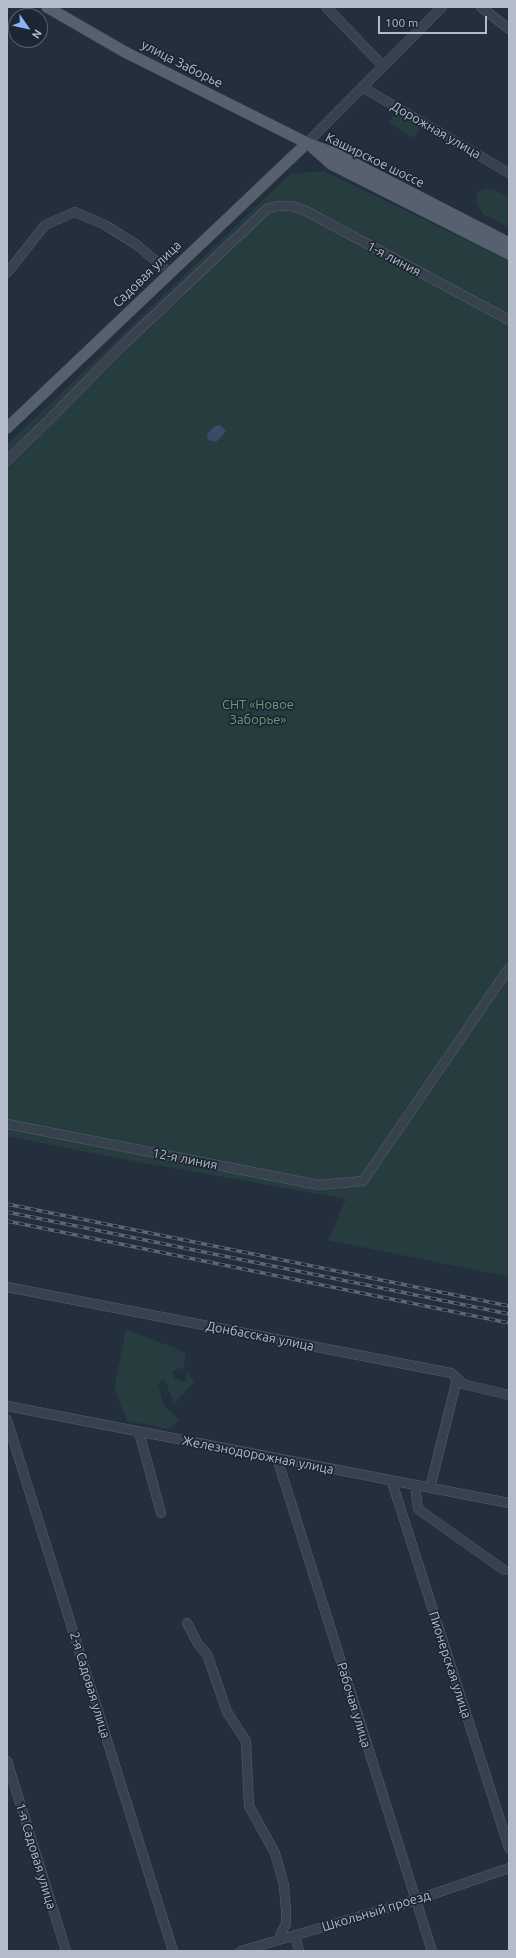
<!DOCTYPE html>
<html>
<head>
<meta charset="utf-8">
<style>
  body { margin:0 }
  #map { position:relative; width:516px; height:1958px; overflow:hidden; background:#242f3e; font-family:Ubuntu,sans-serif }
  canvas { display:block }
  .frame { position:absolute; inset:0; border:8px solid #b4bcc9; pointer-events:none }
  .north { position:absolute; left:8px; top:8px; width:40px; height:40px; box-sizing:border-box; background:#1d2633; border:1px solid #59626f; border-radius:50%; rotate:124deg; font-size:11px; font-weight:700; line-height:16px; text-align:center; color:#b4bcc9 }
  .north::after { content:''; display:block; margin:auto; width:14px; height:18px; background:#8ab4f8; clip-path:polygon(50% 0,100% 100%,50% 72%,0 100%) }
  .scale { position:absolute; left:378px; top:16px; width:109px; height:18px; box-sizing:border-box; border:2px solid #b4bcc9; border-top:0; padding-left:5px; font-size:12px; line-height:14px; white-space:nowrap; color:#b4bcc9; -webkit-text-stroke:3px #1d2633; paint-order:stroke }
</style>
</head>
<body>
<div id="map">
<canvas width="516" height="1958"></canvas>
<div class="frame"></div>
<div class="north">N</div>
<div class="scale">100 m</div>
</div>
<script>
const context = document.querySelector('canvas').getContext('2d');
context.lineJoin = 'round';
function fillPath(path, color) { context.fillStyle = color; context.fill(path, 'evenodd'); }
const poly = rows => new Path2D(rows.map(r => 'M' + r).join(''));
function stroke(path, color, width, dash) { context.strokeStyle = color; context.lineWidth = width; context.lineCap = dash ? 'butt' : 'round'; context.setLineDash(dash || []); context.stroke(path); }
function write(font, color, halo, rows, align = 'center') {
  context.font = font + ' Ubuntu,sans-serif'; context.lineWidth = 3.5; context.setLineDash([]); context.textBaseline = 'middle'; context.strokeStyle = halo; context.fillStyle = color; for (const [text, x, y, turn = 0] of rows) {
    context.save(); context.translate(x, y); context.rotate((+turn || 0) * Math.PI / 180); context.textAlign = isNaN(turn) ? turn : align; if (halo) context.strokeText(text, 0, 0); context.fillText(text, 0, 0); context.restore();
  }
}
fillPath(poly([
  [396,112,421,127,414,138,389,123],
  [324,171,509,261,509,1277,328,1240,346,1199,117,1158,7,1136,7,445,290,174],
  [484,188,495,190,509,197,509,227,483,214,479,208,477,203,477,193],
  [126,1330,173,1347,186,1354,184,1367,172,1371,175,1379,186,1382,187,1372,194,1382,174,1404,166,1383,162,1379,158,1384,164,1406,180,1420,169,1429,127,1421,114,1388]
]), '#263c3f');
fillPath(poly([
  [220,425,226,431,224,434,216,442,208,440,207,434,215,426]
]), '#394c67');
const minor = poly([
  [326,7,383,66],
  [481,7,509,29],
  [362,87,509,173],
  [307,143,442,7],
  [7,273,45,225,75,212,105,225,137,245,169,272],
  [7,461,50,419,122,346,267,209,277,206,292,206,306,211,509,320],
  [7,1124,319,1185,363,1181,509,968],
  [7,1287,451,1373,463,1384,509,1395],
  [7,1406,509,1503],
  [7,1420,173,1951],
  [139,1432,161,1513],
  [277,1458,432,1951],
  [392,1482,509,1848],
  [415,1485,418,1509,504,1570],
  [430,1488,457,1379],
  [187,1623,198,1644,207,1654,227,1712,246,1741,249,1806,275,1853,284,1885,286,1911,286,1924,280,1935,280,1939],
  [7,1761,66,1951],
  [295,1935,299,1951],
  [241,1951,416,1900,509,1868]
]);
const major = poly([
  [47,7,125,52,307,143,336,154,509,243],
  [312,147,331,164,509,254],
  [7,428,307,143]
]);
stroke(minor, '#565f6c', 10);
stroke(major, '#414a57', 12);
stroke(minor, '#38414e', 9);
stroke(major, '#56606e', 11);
const rail = poly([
  [7,1204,509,1306],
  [7,1212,509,1314],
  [7,1221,509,1323]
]);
stroke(rail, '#5a6575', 3.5);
stroke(rail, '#1d2633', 2, [6]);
write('13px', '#b4bcc9', '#1d2633', [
  ["улица Заборье",182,64,27],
  ["Дорожная улица",436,130,30],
  ["Каширское шоссе",375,160,26],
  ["1-я линия",394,259,28],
  ["Садовая улица",147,274,-44],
  ["12-я линия",185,1159,11],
  ["Донбасская улица",260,1336,11],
  ["Железнодорожная улица",258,1455,11],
  ["Пионерская улица",450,1665,72],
  ["2-я Садовая улица",90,1685,73],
  ["Рабочая улица",354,1705,73],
  ["1-я Садовая улица",36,1856,73],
  ["Школьный проезд",376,1911,-17]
]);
write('13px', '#6b9a76', '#1d2633', [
  ["СНТ «Новое",258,705],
  ["Заборье»",258,720]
]);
</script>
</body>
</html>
